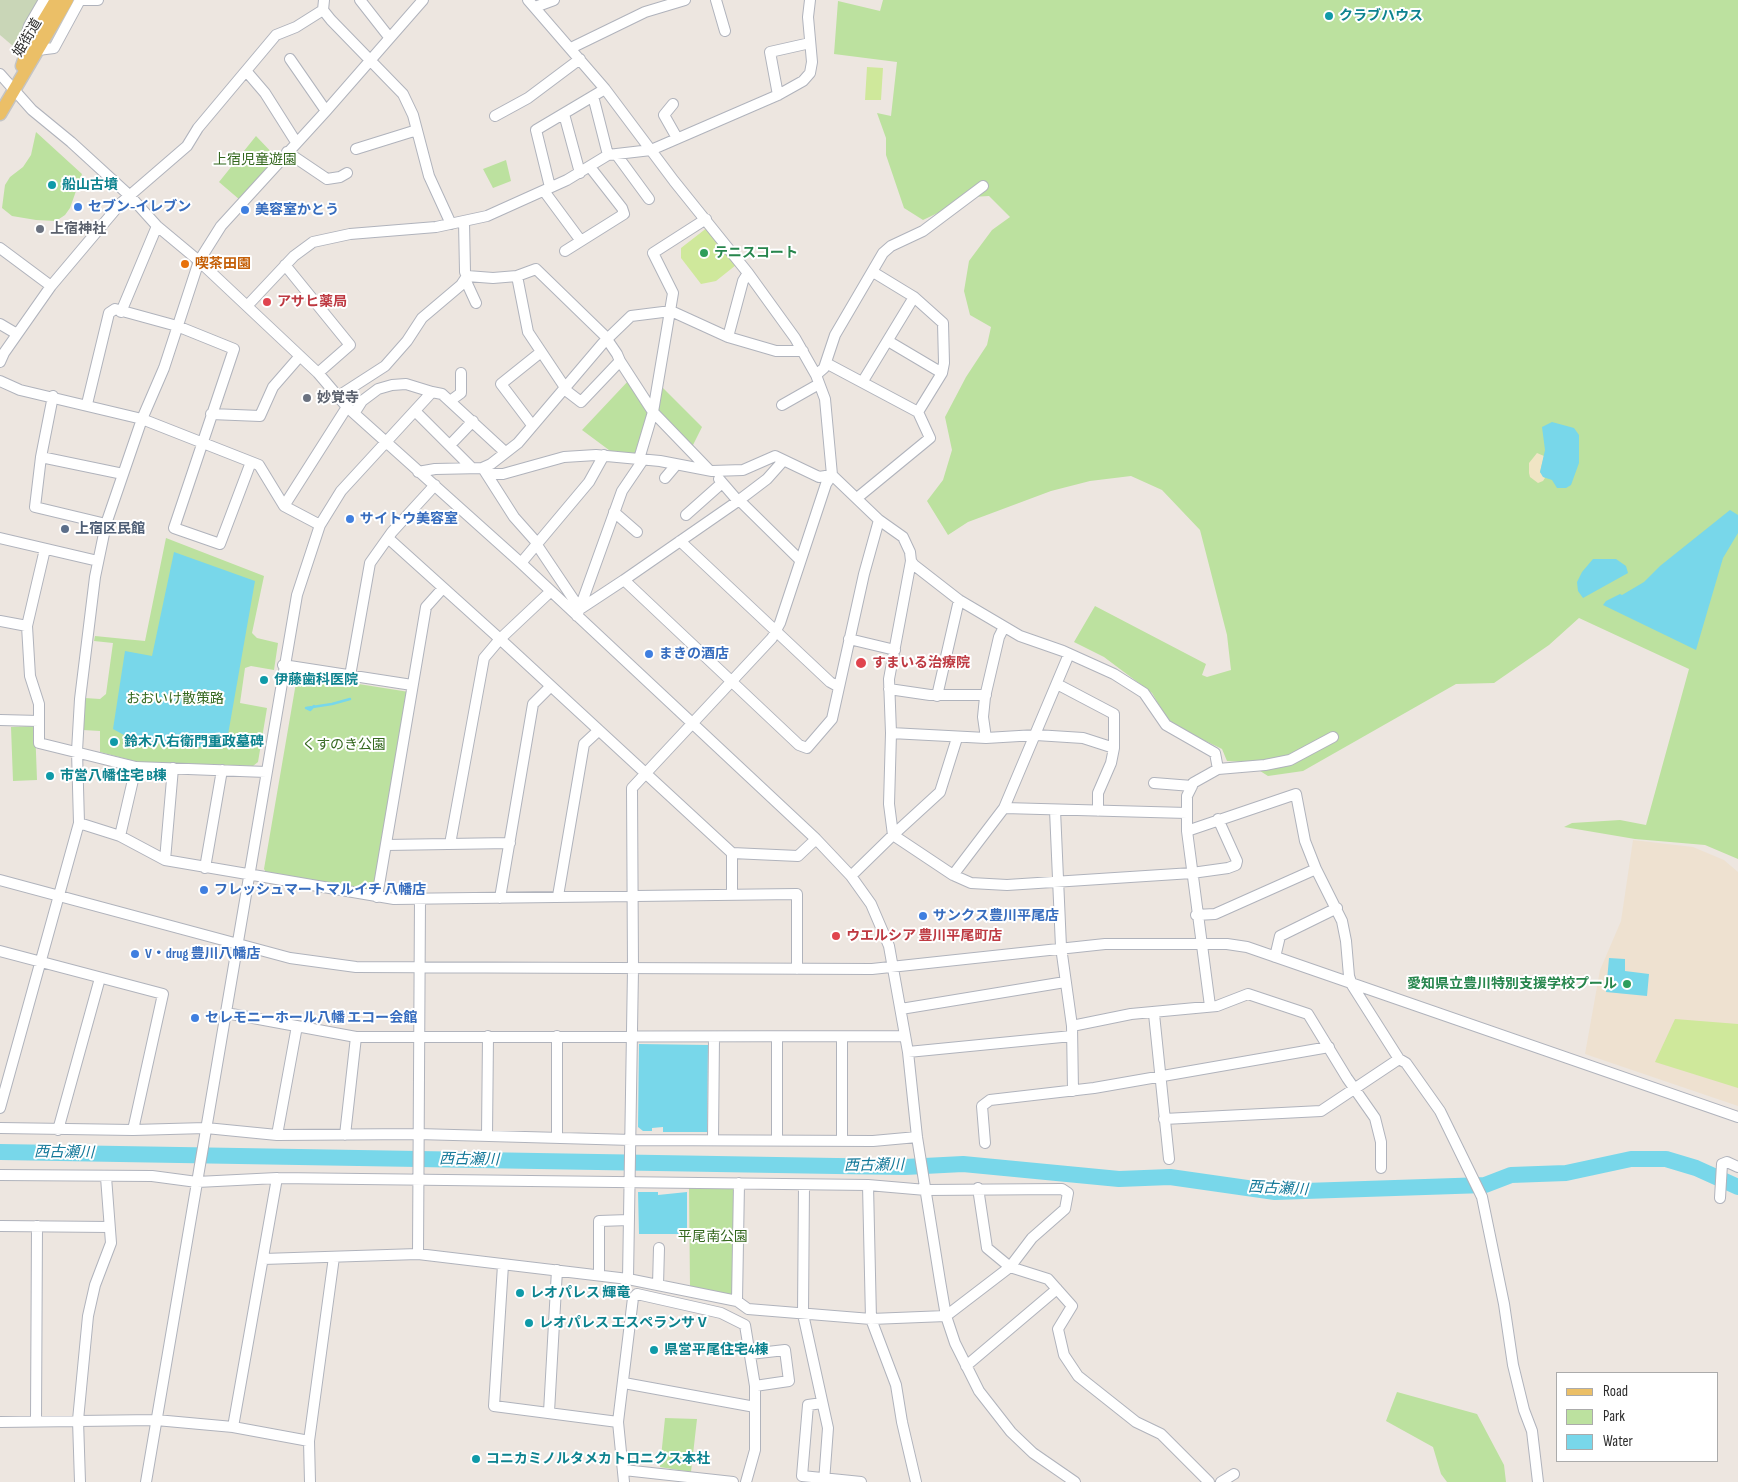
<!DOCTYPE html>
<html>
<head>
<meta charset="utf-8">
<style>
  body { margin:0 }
  #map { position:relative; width:1738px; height:1482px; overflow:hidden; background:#ede6e0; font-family:"Sofia Sans Condensed",sans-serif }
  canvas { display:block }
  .legend { position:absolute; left:1556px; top:1372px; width:162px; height:90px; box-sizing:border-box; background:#fff; border:1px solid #ababab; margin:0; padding:6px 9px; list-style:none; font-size:15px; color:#2c2c2c }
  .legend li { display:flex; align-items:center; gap:10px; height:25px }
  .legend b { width:25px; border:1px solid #ababab }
</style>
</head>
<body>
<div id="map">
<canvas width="1738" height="1482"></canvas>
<ul class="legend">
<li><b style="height:6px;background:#ebbf67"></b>Road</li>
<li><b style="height:14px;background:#bce19f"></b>Park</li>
<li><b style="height:14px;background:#78d7ea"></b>Water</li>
</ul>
</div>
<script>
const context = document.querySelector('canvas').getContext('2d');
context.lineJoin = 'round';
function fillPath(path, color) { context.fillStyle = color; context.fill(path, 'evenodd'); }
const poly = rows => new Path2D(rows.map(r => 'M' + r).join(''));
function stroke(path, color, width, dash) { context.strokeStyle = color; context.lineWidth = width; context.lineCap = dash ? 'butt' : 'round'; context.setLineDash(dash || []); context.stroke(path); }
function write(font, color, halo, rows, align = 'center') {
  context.font = font + ' "Sofia Sans Condensed","Noto Sans JP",sans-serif'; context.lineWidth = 4; context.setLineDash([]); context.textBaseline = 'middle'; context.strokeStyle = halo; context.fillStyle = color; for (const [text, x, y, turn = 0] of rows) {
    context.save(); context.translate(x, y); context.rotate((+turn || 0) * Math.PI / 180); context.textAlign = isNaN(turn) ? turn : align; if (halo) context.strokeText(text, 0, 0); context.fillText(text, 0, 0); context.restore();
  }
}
fillPath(poly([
  [1633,840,1693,847,1724,860,1738,872,1738,1106,1585,1054,1600,970,1621,921]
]), '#eee1d0');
fillPath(poly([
  [883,0,1738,0,1738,859,1705,845,1635,839,1564,827,1572,823,1620,820,1646,825,1689,669,1579,618,1549,645,1494,683,1456,684,1303,771,1268,776,1246,762,1227,761,1222,749,1170,724,1152,693,1104,657,1074,642,1095,606,1206,664,1202,675,1207,677,1231,670,1227,635,1200,530,1162,490,1131,476,1090,481,1051,491,968,522,948,535,927,501,943,480,952,450,945,417,966,377,987,345,991,327,970,315,964,291,969,261,992,230,1010,217,989,196,971,197,923,220,904,208,886,155,886,138,877,113,891,116,897,62,834,54,838,1,880,11],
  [36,132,82,174,70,208,65,215,56,221,36,220,12,216,2,208,5,185,10,177,23,167,31,155],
  [256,136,277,158,240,200,219,182],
  [506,160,511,181,493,188,483,169],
  [630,379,650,411,638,455,613,453,582,430],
  [660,385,702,427,691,449,657,413],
  [166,538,264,576,252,633,257,638,278,643,274,670,251,666,245,668,240,703,267,708,258,762,253,766,138,762,100,752,100,731,83,730,85,698,100,699,106,694,113,643,94,641,95,636,145,641],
  [302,675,409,692,377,891,267,874,264,869,297,677],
  [35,726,37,780,13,781,11,727],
  [689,1186,736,1186,735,1298,690,1288],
  [1397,1392,1477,1414,1504,1465,1506,1482,1447,1482,1441,1474,1433,1447,1386,1421],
  [665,1418,697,1419,691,1472,660,1467]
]), '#bce19f');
fillPath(poly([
  [1537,453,1544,456,1540,472,1545,478,1543,481,1538,483,1530,477,1529,473,1529,463]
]), '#f0e5c4');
fillPath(poly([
  [0,0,38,0,13,46,0,35]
]), '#c9d6b7');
fillPath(poly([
  [867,67,883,68,881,100,865,100],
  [708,227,736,265,716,281,701,284,681,258,681,248],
  [1675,1019,1738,1024,1738,1088,1655,1062]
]), '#cfe89b');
fillPath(poly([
  [1552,422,1574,428,1579,435,1579,463,1571,485,1566,488,1557,488,1552,480,1543,477,1540,472,1545,450,1542,427],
  [1730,510,1738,515,1738,533,1723,558,1696,650,1603,605,1606,601,1620,594,1622,595,1644,582,1660,566],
  [174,552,255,581,226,746,211,748,133,740,113,729,125,651,152,656],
  [1593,559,1616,559,1626,566,1628,573,1583,598,1578,591,1577,582,1582,572],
  [1609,958,1625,959,1625,971,1649,974,1647,996,1606,992],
  [639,1044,708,1045,707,1132,663,1132,663,1127,652,1128,652,1131,643,1131,638,1127],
  [638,1192,658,1192,658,1195,687,1192,687,1234,639,1234]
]), '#78d7ea');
stroke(poly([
  [306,708,332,704,350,699],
  [306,708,310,710,314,706]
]), '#78d7ea', 2.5);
stroke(poly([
  [0,1152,836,1166,905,1167,963,1164,1119,1179,1170,1177,1275,1192,1485,1185,1511,1175,1566,1173,1631,1159,1666,1159,1696,1168,1738,1187]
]), '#78d7ea', 16);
const minor = poly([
  [80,0,98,0],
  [324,0,323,10,331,20,403,94,413,115,429,176,451,224],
  [360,0,389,37],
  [528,0,605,89,674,181,748,273,795,338,816,375,825,399,832,475,826,484,780,623,772,638,632,788,633,969,628,1279],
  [716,0,725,31],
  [535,7,554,0],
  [29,45,25,39,29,26,44,0],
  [571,48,645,12,685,0],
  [38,50,54,48,80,0],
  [290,59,326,111],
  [247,72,265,93,296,142],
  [0,74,32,110,71,142,130,196,157,226,199,261,318,373,347,407,521,563,816,839,851,876,871,904,889,946,908,1052,917,1137,940,1281,946,1316,955,1343,979,1391,1011,1432,1033,1453,1075,1482],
  [778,95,770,52,810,43],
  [593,96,608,155],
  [673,104,664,115,677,138],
  [564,114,580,173],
  [495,116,528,98,580,59],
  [356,149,417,130],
  [287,152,327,179,340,177,347,173],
  [616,154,649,199],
  [550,187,536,130,605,89],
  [544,191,581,241],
  [464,221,465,272,467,276,493,278,517,276,536,269,604,335,617,354,620,361,581,402,568,392,528,332,517,276],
  [0,248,51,286],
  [565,251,624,214,622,208,590,167],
  [285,265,350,345,318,373],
  [465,279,476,303],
  [247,306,294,256,313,242,350,234,436,227,487,216,567,180,608,155,651,150,778,95,803,81,810,73,812,62,808,17,810,0],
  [121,312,157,226],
  [0,324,17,334],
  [728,337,776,351,803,351],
  [888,341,942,373],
  [620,361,653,412,709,470],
  [0,362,4,353,51,286,121,203,187,146,198,128,276,35,296,27,323,10],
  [826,363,918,412],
  [816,375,824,368,835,335,883,253,891,246,923,231,983,186],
  [0,381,20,390,142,419,259,465,284,506,320,525],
  [863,381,914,297],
  [432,392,442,394,505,452],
  [53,396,41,457,35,507,106,524],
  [337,397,385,366,407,341,422,318,461,285,467,276],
  [450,401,461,393,461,373],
  [87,404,109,313,115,309,177,326,234,349,174,528,220,544,251,462],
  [782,405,819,384],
  [415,411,471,467],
  [211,414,260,416,273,387,300,356],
  [532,425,501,384,541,352],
  [450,445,473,421],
  [41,457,123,474],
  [639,459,653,412,673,293,653,253,706,219],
  [783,461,767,479,738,501,624,580,799,745,807,748,832,719,864,574,879,520],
  [484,470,514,517,538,544],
  [418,472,435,469,482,468,491,464,518,443,603,343,631,316,671,311,728,337,743,281,748,273],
  [488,474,503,474,564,457,596,455,660,461,712,471,743,470,775,456,819,477,832,475],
  [832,475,879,520,903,537,910,552,911,561,914,565,959,600,1020,636,1063,651,1114,674,1144,693,1166,725,1215,753,1218,769],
  [665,478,676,465],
  [719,479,738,501],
  [857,498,930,438,918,412,942,373,944,363,943,323,914,297,873,272],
  [739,500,800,560],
  [284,506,347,407],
  [614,512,637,532],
  [686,515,722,483],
  [0,538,98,561],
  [388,538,500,639,551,591],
  [680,541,830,682,839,687],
  [537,545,580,609,624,580],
  [45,549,27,626,30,676,39,704,39,743,136,767,266,772],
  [521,563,589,482,604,455],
  [577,616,622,491,643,460],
  [0,621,27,626],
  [849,639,895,650],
  [283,665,412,685],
  [350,676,370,563,392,532,435,485],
  [1057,684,1114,714,1114,748,1111,763,1098,793,1098,811],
  [889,689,930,695,986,695],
  [937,696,959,600],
  [0,720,39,721],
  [891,733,986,738,1036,735,1083,738,1114,748],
  [957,738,940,792,893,835,953,875,971,883,1007,885,1192,873,1228,868,1236,865,1237,861,1218,819],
  [986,738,983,717,985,697,999,637,1004,627],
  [1154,783,1192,786],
  [1004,808,1187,813],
  [1055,810,1061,947,1072,1026,1073,1091],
  [79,823,120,836,165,860,394,899,797,894,797,969],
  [1187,831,1296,794,1305,841,1316,869],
  [120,836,136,767],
  [450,844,484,658,500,639,732,853,798,856,816,839],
  [386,845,510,843],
  [732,853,732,893],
  [165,860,173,768],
  [205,868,222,770],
  [953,875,1004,808,1069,654],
  [851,876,893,835,889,804,891,733,889,679,911,561],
  [0,880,290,958,356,967,872,969,1105,944,1227,944,1247,947,1738,1117],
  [558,896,584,744,598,731],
  [377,897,426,607,443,588],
  [500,898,533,704,550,687],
  [1196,915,1215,914,1316,869,1342,921,1346,941,1349,976,1352,985,1399,1059,1406,1063,1440,1111,1482,1197,1504,1304,1513,1365,1524,1410,1532,1431,1538,1482],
  [0,951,163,994,133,1130],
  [1275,957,1280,936,1337,908],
  [1210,1006,1187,831,1187,796,1192,786,1193,783,1218,769,1265,765,1290,760,1333,737],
  [901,1009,1065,982],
  [226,1013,356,1037,905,1036],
  [1154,1014,1169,1159],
  [1072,1026,1131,1014,1217,1006,1248,994,1308,1014,1347,1078,1375,1118,1381,1142,1381,1168],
  [777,1037,777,1140],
  [842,1037,842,1140],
  [908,1052,1072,1036],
  [0,1108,79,823,77,751,80,699,95,577,106,524,142,419,164,368,199,261,221,226,326,111,423,0],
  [1164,1119,1321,1111,1399,1059],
  [0,1128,133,1130,206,1128,277,1135,418,1134,632,1140,873,1141,917,1137],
  [58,1130,100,978],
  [277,1135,297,1026],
  [345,1135,356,1037],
  [487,1136,488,1036],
  [557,1138,557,1036],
  [713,1139,714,1037],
  [985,1143,982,1106,990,1100,1094,1088,1329,1047],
  [0,1175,152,1176,197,1182,277,1178,868,1185,926,1190,1062,1189,1068,1193,1065,1209,1032,1238,1010,1267,946,1316,871,1319,748,1309,737,1301,628,1279,418,1254,263,1259],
  [804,1185,803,1314,828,1428,824,1482],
  [868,1185,871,1319,896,1385,902,1422,916,1482],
  [978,1188,987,1248,1010,1267,1048,1279,1072,1306,1058,1329,1064,1355,1078,1376,1136,1422,1161,1434,1209,1482],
  [1720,1198,1722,1164,1727,1162,1738,1167],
  [0,1226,109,1227],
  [418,1254,420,898],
  [503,1265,494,1406,618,1422],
  [599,1275,599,1221,629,1220],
  [658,1285,659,1248],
  [737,1301,739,1183],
  [750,1354,785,1350,789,1381,755,1386],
  [966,1366,1057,1289],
  [624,1383,755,1407],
  [822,1403,808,1405,802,1476,861,1482],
  [549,1412,557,1270],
  [36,1420,37,1226],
  [0,1422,156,1420,233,1427,309,1441],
  [233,1427,277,1178],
  [624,1470,733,1482],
  [80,1482,78,1420,88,1316,95,1285,111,1243,106,1177],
  [146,1482,297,595,320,525,341,491,432,392,406,384,392,385,378,389,362,401,355,412],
  [310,1482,309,1441,334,1257],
  [624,1482,618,1422,633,1298,637,1294,721,1313,745,1325,755,1386,755,1450,746,1482],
  [1221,1482,1234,1474]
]);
const major = poly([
  [22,66,29,45,56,0],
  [0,114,67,0]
]);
stroke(minor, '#b0b3bc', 12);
stroke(major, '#c4c4c4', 15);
stroke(minor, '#fff', 10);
stroke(major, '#ebbf67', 12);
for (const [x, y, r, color] of [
  [1329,16,5,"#0f9aa8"],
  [52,185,5,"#0f9aa8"],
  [78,207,5,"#3f7fe0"],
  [245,210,5,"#3f7fe0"],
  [40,229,5,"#6b7280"],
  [704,253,5,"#2e9e5b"],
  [185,264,5,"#e8710a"],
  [267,302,5,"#e0444e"],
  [307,398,5,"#6b7280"],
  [350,519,5,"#3f7fe0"],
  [65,529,5,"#5c6f8a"],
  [649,654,5,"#3f7fe0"],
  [861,663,6,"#e0444e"],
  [264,680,5,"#0f9aa8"],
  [114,742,5,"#0f9aa8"],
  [50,776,5,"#0f9aa8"],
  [204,890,5,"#3f7fe0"],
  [923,916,5,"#3f7fe0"],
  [836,936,5,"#e0444e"],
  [135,954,5,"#3f7fe0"],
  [1627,984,5,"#2e9e5b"],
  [195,1018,5,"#3f7fe0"],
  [520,1293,5,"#0f9aa8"],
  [529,1323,5,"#0f9aa8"],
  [654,1350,5,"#0f9aa8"],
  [476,1459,5,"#0f9aa8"]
]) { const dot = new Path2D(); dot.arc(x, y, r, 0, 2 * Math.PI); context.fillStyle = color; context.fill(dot); stroke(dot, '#fff', 2); }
write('bold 14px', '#0d838f', '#fff', [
  ["クラブハウス",1339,16],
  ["船山古墳",62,185],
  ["伊藤歯科医院",274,680],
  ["鈴木八右衛門重政墓碑",124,742],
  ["市営八幡住宅 B棟",60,776],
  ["レオパレス 輝竜",530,1293],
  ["レオパレス エスペランサⅤ",539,1323],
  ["県営平尾住宅4棟",664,1350],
  ["コニカミノルタメカトロニクス本社",486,1459]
], 'left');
write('14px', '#2c2c2c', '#fff', [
  ["姫街道",28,38,-59]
]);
write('14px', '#34681e', '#fff', [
  ["上宿児童遊園",255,160],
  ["おおいけ散策路",175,699],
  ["くすのき公園",344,745],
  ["平尾南公園",713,1237]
]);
write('bold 14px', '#366cbe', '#fff', [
  ["セブン-イレブン",88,207],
  ["美容室かとう",255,210],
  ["サイトウ美容室",360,519],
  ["まきの酒店",659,654],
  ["フレッシュマートマルイチ 八幡店",214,890],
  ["サンクス豊川平尾店",933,916],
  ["V・drug 豊川八幡店",145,954],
  ["セレモニーホール八幡 エコー会館",205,1018]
], 'left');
write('bold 14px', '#5b616d', '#fff', [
  ["上宿神社",50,229],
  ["妙覚寺",317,398]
], 'left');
write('bold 14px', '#27864d', '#fff', [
  ["テニスコート",714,253],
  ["愛知県立豊川特別支援学校プール",1617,984,"right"]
], 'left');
write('bold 14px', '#c56008', '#fff', [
  ["喫茶田園",195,264]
], 'left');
write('bold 14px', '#be3a42', '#fff', [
  ["アサヒ薬局",277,302],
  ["すまいる治療院",872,663],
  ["ウエルシア 豊川平尾町店",846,936]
], 'left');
write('bold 14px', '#4e5e75', '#fff', [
  ["上宿区民館",75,529]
], 'left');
write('italic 15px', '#137899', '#fff', [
  ["西古瀬川",64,1153,1],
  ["西古瀬川",469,1160,1],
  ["西古瀬川",874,1166,-1],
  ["西古瀬川",1278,1189,3]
]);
</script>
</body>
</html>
